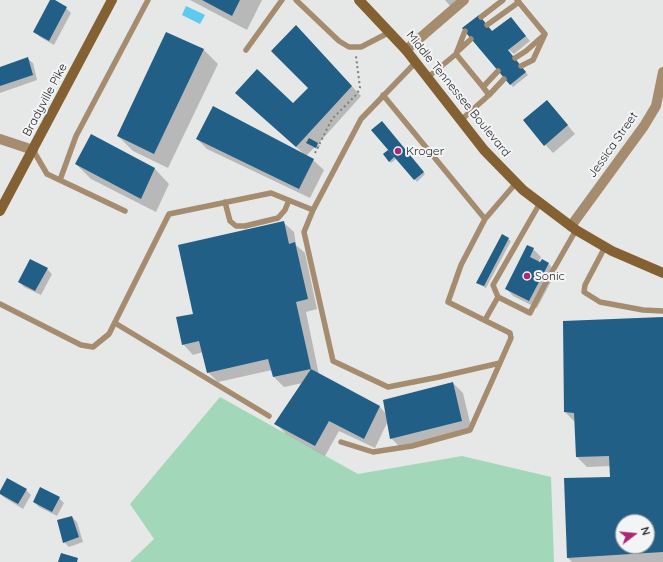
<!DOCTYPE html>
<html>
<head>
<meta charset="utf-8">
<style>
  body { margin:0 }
  #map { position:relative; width:663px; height:562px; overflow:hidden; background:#e6e7e7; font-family:Quicksand,sans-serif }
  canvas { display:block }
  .north { position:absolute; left:615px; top:514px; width:40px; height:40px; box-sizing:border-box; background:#f3f4f5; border:1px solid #a1a2a3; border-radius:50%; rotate:74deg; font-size:11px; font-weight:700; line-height:16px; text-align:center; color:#262627 }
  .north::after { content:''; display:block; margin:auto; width:14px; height:18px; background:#aa2975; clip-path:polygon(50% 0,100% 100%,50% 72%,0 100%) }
</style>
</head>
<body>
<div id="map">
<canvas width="663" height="562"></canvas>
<div class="north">N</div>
</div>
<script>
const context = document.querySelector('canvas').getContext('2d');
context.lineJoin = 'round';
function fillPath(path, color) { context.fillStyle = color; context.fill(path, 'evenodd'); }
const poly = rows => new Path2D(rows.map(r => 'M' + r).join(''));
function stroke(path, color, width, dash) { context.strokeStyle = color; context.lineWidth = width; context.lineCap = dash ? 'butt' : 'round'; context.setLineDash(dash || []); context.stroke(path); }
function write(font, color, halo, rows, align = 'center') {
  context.font = font + ' Quicksand,sans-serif'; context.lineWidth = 4; context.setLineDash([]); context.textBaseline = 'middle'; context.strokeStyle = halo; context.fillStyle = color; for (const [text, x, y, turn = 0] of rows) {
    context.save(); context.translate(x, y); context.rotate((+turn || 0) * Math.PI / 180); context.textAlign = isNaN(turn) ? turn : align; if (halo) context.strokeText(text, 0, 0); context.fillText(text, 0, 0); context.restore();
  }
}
fillPath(poly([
  [220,397,358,474,462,456,551,477,554,562,130,562,154,539,130,504]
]), '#a2d7ba');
fillPath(poly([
  [186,6,205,15,200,24,182,15]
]), '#5ccaef');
fillPath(poly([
  [51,0,66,8,71,13,54,45,40,37,35,32],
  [190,0,262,0,247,30],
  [445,0,460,0,451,7],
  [515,23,530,41,514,54,508,49,507,50,528,75,513,87,464,29,497,38],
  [306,36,361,96,318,144,320,146,318,149,314,148,306,156,313,160,324,170,310,198,207,149,197,139,304,154,236,93,293,105,309,88],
  [203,49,218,64,168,168,133,151,118,136],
  [28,59,33,63,37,80,0,93,0,68],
  [554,109,575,134,553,153,524,121],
  [384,125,425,174,417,182,397,158,391,163,384,155,390,150],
  [91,135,155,169,169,184,156,212,91,179,76,164],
  [283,222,294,232,296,245,305,253,317,309,306,312,319,375,380,407,386,414,453,383,463,393,472,431,401,448,391,438,388,421,375,448,339,431,325,456,286,434,276,424,303,383,284,387,274,377,272,370,218,382,208,372,203,352,193,355,183,344,195,314],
  [508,239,511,241,486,288,480,285,477,283],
  [533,249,541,257,538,263,540,264,542,260,549,264,556,272,537,308,513,296,506,288],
  [47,269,52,274,41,295,24,287,19,282],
  [663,318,663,562,572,562,568,558,565,479,611,478,611,466,587,467,577,457,575,422,565,412],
  [623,522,647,522,647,546,623,546],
  [26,490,31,495,23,509,5,498,0,494],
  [59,498,64,503,57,516,39,507,34,502],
  [72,517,77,522,83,542,69,547,64,542]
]), '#0003');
fillPath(poly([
  [50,0,55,0,67,7,49,41,33,32],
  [202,0,240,0,232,16],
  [479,15,492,31,511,17,526,36,508,50,526,72,510,85,462,28],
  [296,25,352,86,296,147,235,93,257,69,293,103,308,88,271,51],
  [166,32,204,49,154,154,117,136],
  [28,57,33,75,0,86,0,67],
  [547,100,568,125,544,146,523,120],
  [213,106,314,159,299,189,196,139],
  [382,121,424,172,414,180,371,130],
  [91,134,155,168,141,199,75,164],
  [309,138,318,143,316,148,306,143],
  [388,150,394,157,389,162,383,154],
  [284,221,289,244,295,242,308,299,296,302,311,369,273,377,268,359,207,373,199,341,182,345,176,317,193,314,178,245],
  [502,234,509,238,484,286,476,283],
  [527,245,534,248,530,257,540,262,542,259,549,263,529,301,505,289],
  [30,259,48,268,35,291,18,282],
  [663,317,663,552,567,558,564,478,610,477,609,456,576,457,574,413,564,412,563,321],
  [623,522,647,522,647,546,623,546],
  [311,369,380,406,364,439,329,421,315,446,274,424],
  [453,382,462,421,390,439,383,400],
  [7,478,27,489,18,504,0,494,0,491],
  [40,487,60,497,52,512,33,502],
  [72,516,79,537,63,543,57,520],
  [61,553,78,558,77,562,58,562]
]), '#215f86');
stroke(poly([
  [315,153,332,119,357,94,360,88,356,56]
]), '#7e7e7f', 2, [2, 3]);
stroke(poly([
  [296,0,339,41,349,47,361,47,390,32],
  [517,0,545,34,533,60,521,66],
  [481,17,503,0],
  [487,25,519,2],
  [246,50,282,0],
  [457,52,471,39],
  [456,54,465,31],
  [515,58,526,51,543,36],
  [416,62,361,119,313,210,304,232,333,361,388,387,439,377,500,363,511,338,510,333,448,302,461,265,485,219,516,183],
  [427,78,456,54,483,87,489,95,461,120],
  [483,87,498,71],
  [383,95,485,219],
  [489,95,504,79],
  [33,150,47,174,125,211],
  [60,180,76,136,148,0],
  [225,202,230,221,236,226,245,226,278,218,285,210,289,200],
  [540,203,493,285,498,297,530,313,544,286,576,230],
  [605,247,585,285,584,292,600,302,643,310,663,311],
  [0,304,81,345,93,347,109,334,169,214,271,193,313,210],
  [485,320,498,297],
  [115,323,269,416],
  [341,442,373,452,412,446,470,430,500,363]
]), '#a58c6f', 5.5);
stroke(poly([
  [406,50,464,0],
  [0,139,33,150],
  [571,226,644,126,656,106,663,72]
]), '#a58c6f', 10);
stroke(poly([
  [359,0,406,50,484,150,523,190,576,230,612,251,663,273],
  [0,211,112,0]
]), '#836133', 10);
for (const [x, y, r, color] of [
  [398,151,4,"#aa2975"],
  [527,276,4,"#aa2975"]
]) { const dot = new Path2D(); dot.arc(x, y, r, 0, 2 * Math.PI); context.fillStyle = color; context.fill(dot); stroke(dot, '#f3f4f5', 1.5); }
write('12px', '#262627', '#f3f4f5', [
  ["Middle Tennessee Boulevard",458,94,51],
  ["Bradyville Pike",45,100,-62],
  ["Jessica Street",613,145,-55]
]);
write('12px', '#262627', '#f3f4f5', [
  ["Kroger",406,151],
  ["Sonic",535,276]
], 'left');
</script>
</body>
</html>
